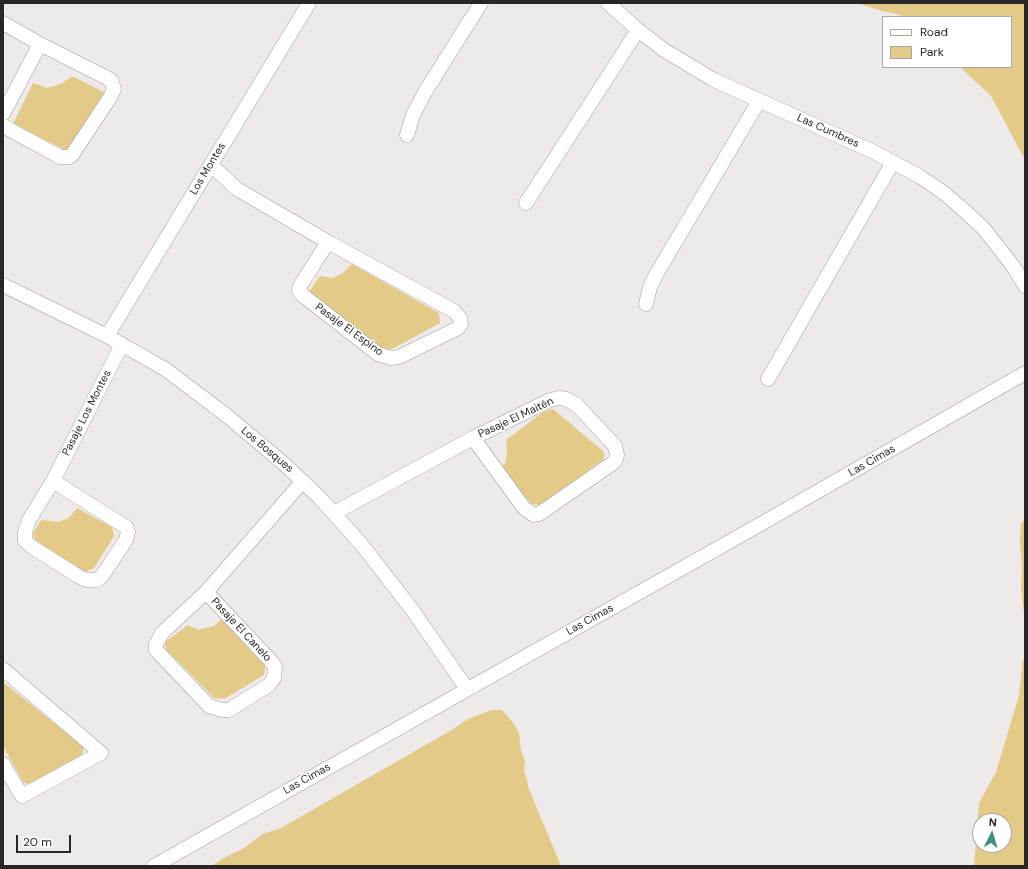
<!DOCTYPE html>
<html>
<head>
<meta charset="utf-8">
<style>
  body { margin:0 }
  #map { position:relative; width:1028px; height:869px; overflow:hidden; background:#eeeae9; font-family:"DM Sans",sans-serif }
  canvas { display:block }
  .frame { position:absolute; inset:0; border:4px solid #282626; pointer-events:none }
  .legend { position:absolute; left:882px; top:16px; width:130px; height:52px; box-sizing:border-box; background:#fff; border:1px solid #a9a8a8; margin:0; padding:5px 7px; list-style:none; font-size:12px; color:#282626 }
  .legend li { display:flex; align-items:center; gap:8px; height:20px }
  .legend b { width:20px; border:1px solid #a9a8a8 }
  .north { position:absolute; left:972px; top:813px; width:40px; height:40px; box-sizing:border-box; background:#fff; border:1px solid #a9a8a8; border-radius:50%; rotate:5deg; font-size:11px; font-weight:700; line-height:16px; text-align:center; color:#282626 }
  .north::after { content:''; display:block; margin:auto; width:14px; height:18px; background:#468c85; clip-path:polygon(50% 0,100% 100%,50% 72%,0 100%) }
  .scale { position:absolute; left:16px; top:835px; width:55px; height:18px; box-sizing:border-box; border:2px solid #282626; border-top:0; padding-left:5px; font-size:12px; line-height:14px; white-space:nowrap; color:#282626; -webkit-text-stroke:3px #fff; paint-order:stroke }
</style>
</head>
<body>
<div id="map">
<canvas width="1028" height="869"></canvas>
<div class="frame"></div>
<ul class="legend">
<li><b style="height:5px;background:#fff"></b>Road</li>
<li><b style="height:11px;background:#e4ca88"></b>Park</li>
</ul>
<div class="north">N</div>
<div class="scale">20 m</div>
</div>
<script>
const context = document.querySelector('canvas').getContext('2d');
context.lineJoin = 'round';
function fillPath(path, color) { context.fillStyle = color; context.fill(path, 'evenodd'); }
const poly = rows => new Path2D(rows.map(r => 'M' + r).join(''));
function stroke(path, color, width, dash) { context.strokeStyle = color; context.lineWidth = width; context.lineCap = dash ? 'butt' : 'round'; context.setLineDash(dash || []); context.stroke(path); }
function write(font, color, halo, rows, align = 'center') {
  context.font = font + ' "DM Sans",sans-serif'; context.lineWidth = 3; context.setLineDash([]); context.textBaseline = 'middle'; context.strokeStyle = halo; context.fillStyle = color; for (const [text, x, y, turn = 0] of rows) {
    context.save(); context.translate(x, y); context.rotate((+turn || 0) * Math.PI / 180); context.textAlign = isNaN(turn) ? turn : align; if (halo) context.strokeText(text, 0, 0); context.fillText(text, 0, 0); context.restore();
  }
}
fillPath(poly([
  [856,3,1025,3,1025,160,991,96,960,67,1011,67,1011,17,903,17,900,15,879,10],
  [72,76,104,92,67,151,13,124,33,83,47,88,61,84],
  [352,264,439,313,440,323,392,349,382,349,308,293,320,276,332,278,343,273],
  [553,409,604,452,604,459,541,505,532,504,499,469,506,462,507,448,506,440,543,412],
  [77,508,112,527,114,536,94,568,85,572,36,541,33,533,41,520,58,522,69,518],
  [1025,518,1025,623,1021,589,1022,567,1020,543,1021,524],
  [221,619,265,666,264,675,224,699,214,698,166,649,165,642,188,625,198,630,214,626],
  [1025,656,1025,866,974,866,979,803,996,772,1001,755,1019,696,1023,660],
  [980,821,1004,821,1004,845,980,845],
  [3,682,84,747,82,755,29,784,23,782,3,746],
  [492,710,502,710,514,724,519,733,521,751,525,760,524,771,527,779,528,787,561,866,211,866,229,855,241,850,263,834,281,828,450,731,468,719]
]), '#e4ca88');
const street = poly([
  [608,3,638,30,664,50,714,80,874,152,919,176,944,193,967,213,984,229,1013,266,1025,286],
  [3,23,40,44,111,80,114,89,111,96,72,155,69,157,60,157,3,126],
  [3,114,40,44],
  [407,135,413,115,425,92,481,3],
  [211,165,237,189,328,242,454,311,460,318,461,324,458,328,399,357,391,358,378,354,301,294,299,290,300,286,328,242],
  [526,203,638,30],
  [3,285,107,336,165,369,226,415,283,463,319,497,362,545,413,611,467,689],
  [646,304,650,287,657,273,759,101],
  [107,336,309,3],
  [768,379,893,162],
  [53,481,126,527,128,532,126,540,102,576,97,580,86,580,78,576,32,547,25,541,25,532,29,520,53,481,122,344],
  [334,513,473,438,550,400,559,398,566,399,577,405,615,446,617,455,616,459,613,463,539,514,534,515,524,508,473,438],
  [206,592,271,661,275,667,274,678,269,685,229,710,222,710,209,706,156,650,156,644,162,633,206,592,303,481],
  [3,669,101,753,22,796,3,764],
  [154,866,759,525,1025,373]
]);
stroke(street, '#a19d9c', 15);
stroke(street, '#fff', 14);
write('11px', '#282626', '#fff', [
  ["Las Cumbres",828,131,24],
  ["Los Montes",208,169,-59],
  ["Pasaje El Espino",349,330,36],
  ["Pasaje Los Montes",87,413,-63],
  ["Pasaje El Maitén",516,418,-25],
  ["Los Bosques",267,450,40],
  ["Las Cimas",872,461,-30],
  ["Las Cimas",590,620,-29],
  ["Pasaje El Canelo",241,630,47],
  ["Las Cimas",307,779,-29]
]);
</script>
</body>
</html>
